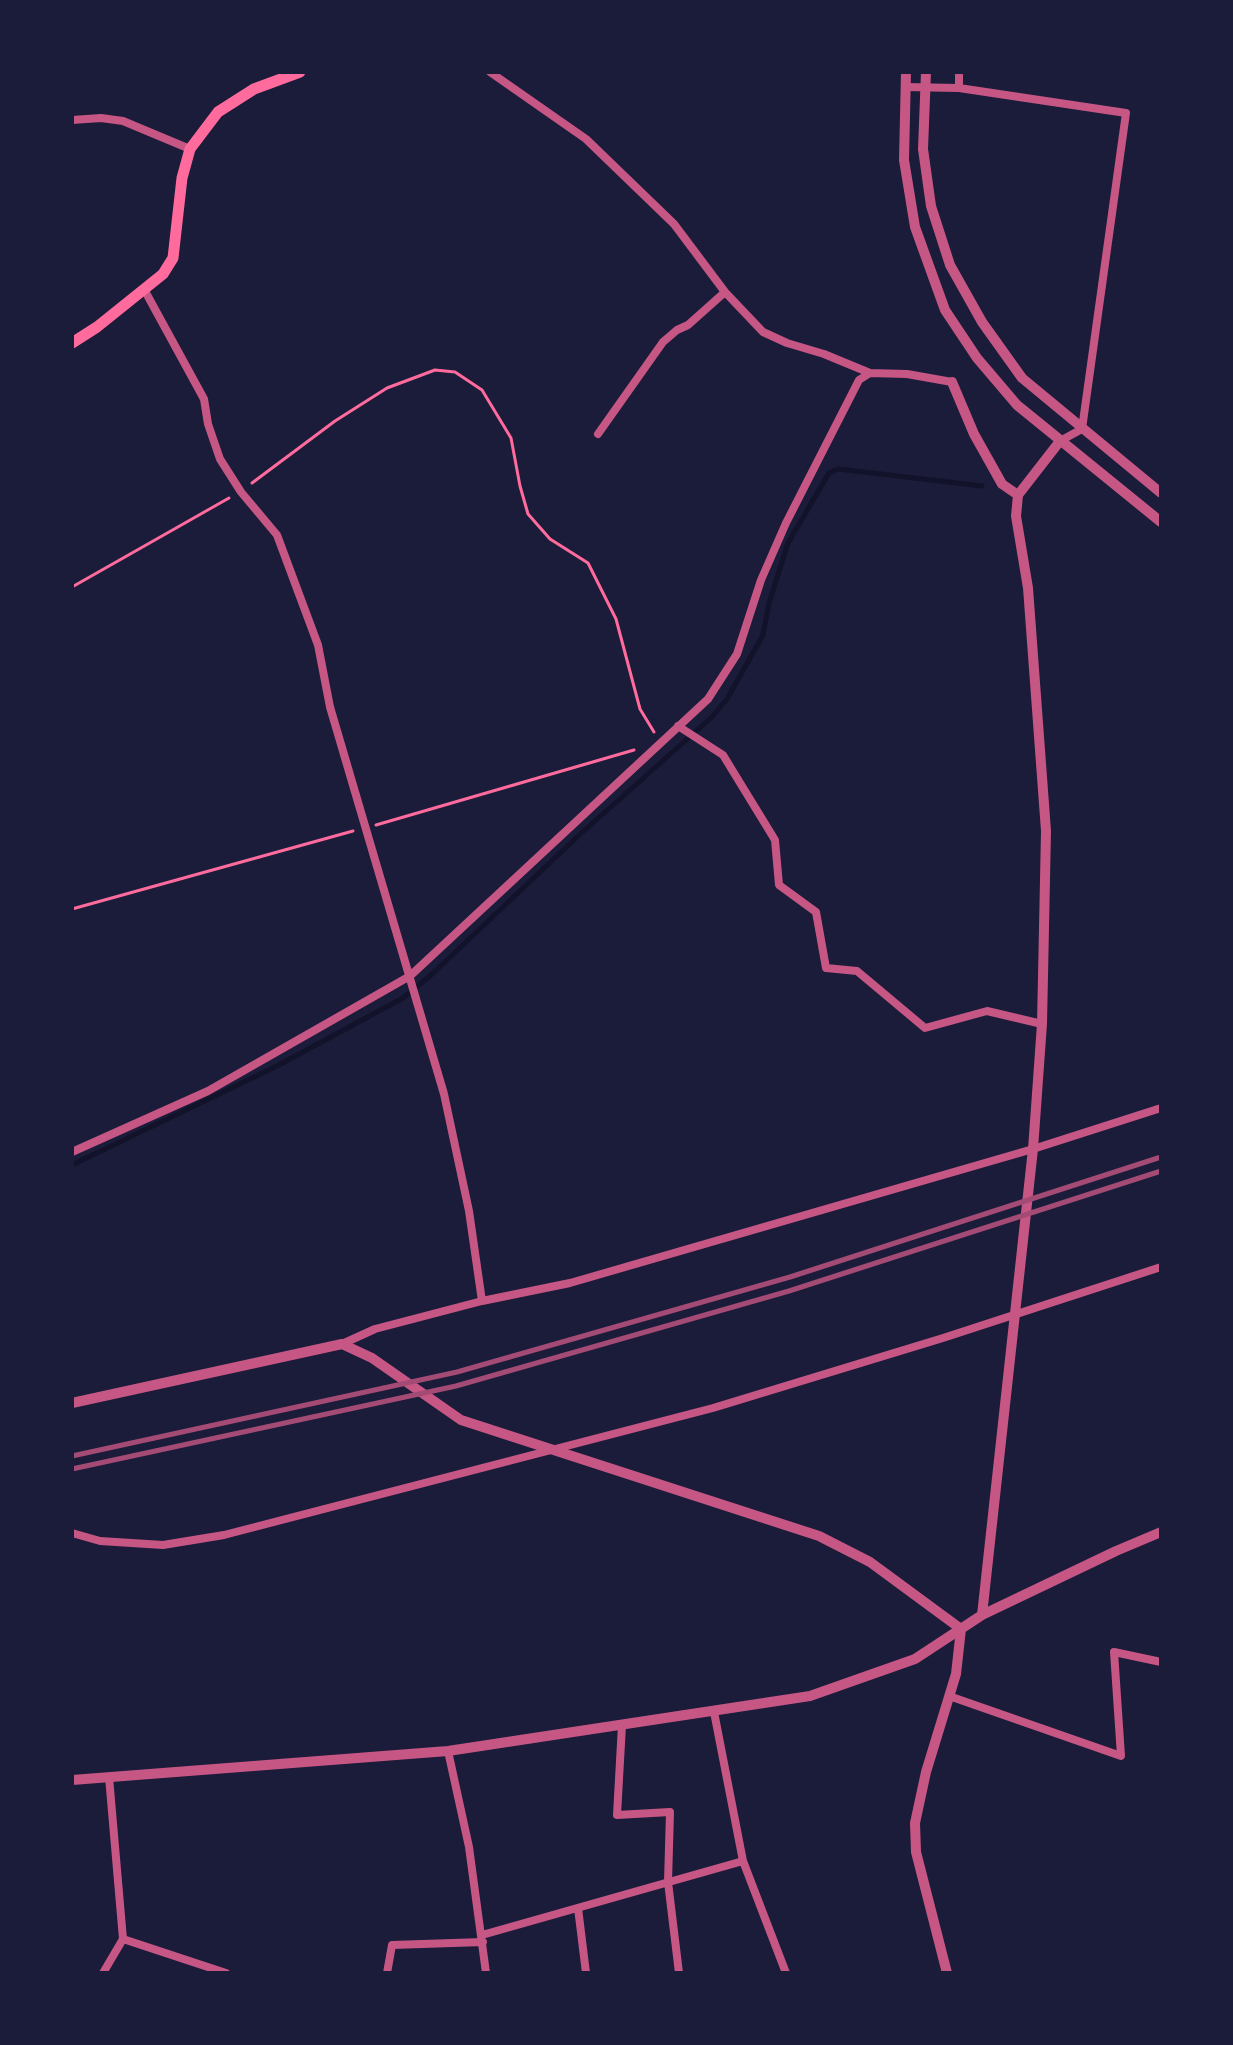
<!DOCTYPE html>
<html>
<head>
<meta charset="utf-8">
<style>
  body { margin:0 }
  #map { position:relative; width:1233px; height:2045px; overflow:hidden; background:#1b1b3a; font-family:"Roboto Condensed",sans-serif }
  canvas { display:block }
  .frame { position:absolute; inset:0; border:74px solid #1b1b3a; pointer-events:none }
</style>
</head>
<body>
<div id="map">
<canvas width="1233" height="2045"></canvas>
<div class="frame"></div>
</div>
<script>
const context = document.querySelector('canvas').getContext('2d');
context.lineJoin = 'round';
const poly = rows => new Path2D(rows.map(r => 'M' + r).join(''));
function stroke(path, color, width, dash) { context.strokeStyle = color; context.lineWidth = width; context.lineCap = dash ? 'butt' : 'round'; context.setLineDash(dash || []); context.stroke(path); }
stroke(poly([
  [72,1165,277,1066,403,998,430,976,576,838,712,717,727,699,763,635,769,603,788,543,829,473,838,469,982,486]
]), '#12122b', 5);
stroke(poly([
  [252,483,335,421,387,388,435,370,455,372,482,390,511,438,520,486,528,514,550,539,588,563,616,619,640,709,654,732],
  [72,587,229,498],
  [376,825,634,750],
  [72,909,353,831]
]), '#ff6b9d', 3);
stroke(poly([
  [490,72,586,139,674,224,725,292,763,332,787,343,824,354,870,373],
  [905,87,959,88,1126,113,1082,429,1060,441],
  [959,88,959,72],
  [72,120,101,118,123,121,190,149],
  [145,291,204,399,208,424,220,459,241,492,277,535,318,645,330,707,444,1094,469,1211,482,1301],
  [598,434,663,342,677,330,688,325,725,292],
  [678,726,723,755,775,840,779,885,816,912,826,968,857,971,925,1028,987,1011,1042,1024],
  [72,1152,208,1091,410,976,708,699,737,654,761,580,786,523,859,380,870,373,907,374,952,382],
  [342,1344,375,1329,482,1301,570,1283,1033,1149,1161,1108],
  [72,1533,100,1541,163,1545,224,1535,713,1408,943,1338,1161,1267],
  [949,1696,1121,1756,1114,1652,1161,1662],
  [714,1712,743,1861,786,1973],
  [622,1725,617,1815,670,1812,668,1882,679,1973],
  [448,1751,469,1847,486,1973],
  [578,1908,586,1973],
  [482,1935,743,1861],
  [123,1939,226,1973],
  [103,1973,123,1939,109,1777],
  [387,1973,392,1945,483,1942]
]), '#c65784', 8);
stroke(poly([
  [906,72,904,160,915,227,945,310,977,358,1017,405,1161,522],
  [926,72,923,149,931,206,950,265,982,322,1022,378,1161,493],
  [952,382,974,434,1002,484,1018,495,1016,516,1028,588,1046,831,1042,1024,1033,1149,982,1615],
  [1018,495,1060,441],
  [72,1403,342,1344,372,1358,461,1420,819,1536,870,1562,961,1629],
  [72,1780,448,1751,810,1696,915,1659,982,1615,1116,1551,1161,1532],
  [947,1973,916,1852,915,1823,926,1772,956,1674,961,1629]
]), '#c65784', 10);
stroke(poly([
  [72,343,97,327,163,274,173,258,182,178,190,149,218,112,254,89,300,72]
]), '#ff6b9d', 11);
stroke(poly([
  [72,1456,457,1372,790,1277,1161,1157],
  [72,1469,456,1386,789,1291,1161,1171]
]), '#a44b75', 5);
</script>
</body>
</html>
